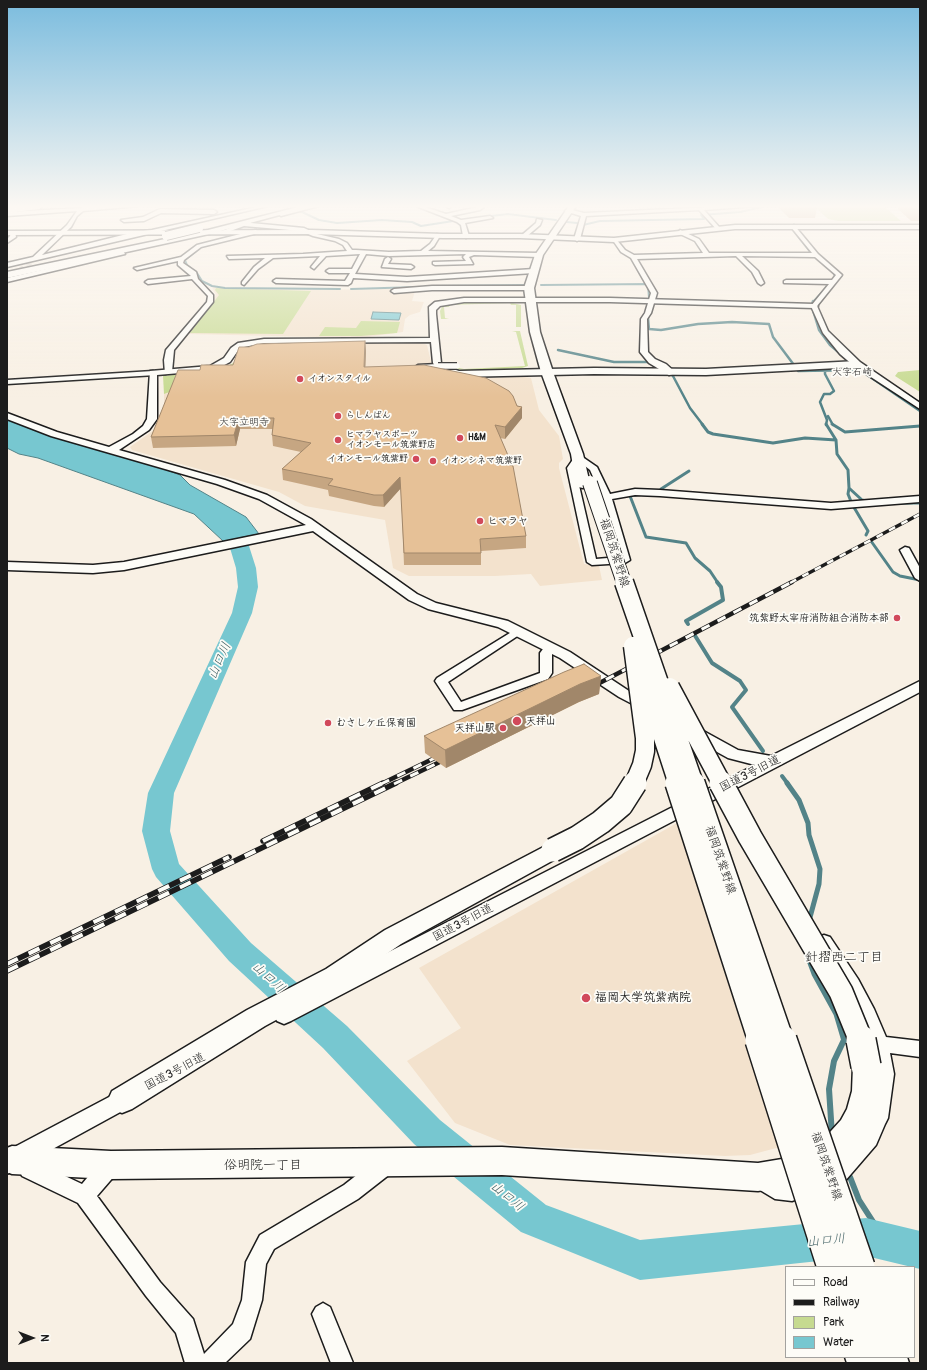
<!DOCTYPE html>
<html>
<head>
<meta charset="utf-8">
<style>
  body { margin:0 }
  #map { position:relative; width:927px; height:1370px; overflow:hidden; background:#f8f0e4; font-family:Pangolin,sans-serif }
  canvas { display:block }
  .frame { position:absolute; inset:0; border:8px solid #1c1c1c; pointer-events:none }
  .legend { position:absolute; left:785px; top:1266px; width:130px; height:92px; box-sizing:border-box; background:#fdfcf7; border:1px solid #a3a29f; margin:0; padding:5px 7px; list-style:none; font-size:12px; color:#1c1c1c }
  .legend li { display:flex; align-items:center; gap:8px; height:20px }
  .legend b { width:20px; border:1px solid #a3a29f }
  .north { position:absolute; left:12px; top:1318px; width:40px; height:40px; -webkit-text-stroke:3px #fdfcf7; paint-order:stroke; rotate:90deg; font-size:11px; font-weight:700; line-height:16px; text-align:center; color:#1c1c1c }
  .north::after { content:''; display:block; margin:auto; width:14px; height:18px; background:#1c1c1c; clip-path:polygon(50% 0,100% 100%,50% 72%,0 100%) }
</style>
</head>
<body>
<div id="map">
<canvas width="927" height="1370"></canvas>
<div class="frame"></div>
<ul class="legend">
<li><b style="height:5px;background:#fdfcf7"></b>Road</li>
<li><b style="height:5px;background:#1c1c1c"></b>Railway</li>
<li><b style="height:11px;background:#c6da90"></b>Park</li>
<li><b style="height:11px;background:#77c7d0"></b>Water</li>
</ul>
<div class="north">N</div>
</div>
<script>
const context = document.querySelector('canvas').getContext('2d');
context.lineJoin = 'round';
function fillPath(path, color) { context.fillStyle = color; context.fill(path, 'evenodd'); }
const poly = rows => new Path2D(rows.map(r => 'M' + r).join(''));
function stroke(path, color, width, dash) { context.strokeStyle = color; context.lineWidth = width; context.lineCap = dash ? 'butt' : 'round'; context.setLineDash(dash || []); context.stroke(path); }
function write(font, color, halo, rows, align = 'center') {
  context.font = font + ' Pangolin,"Klee One",sans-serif'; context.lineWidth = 3.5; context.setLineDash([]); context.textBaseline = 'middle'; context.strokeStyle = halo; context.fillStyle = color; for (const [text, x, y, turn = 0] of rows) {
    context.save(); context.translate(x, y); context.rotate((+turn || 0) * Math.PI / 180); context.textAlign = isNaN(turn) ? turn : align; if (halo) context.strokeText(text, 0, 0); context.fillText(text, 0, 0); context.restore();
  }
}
fillPath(poly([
  [212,287,320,290,416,288,412,301,424,302,420,312,410,315,405,319,403,332,361,338,187,334,216,295],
  [269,343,422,343,427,345,433,370,474,378,525,377,531,378,539,410,559,436,563,459,559,463,559,468,584,564,599,566,602,580,540,586,531,574,495,576,409,576,393,568,385,520,305,506,279,492,132,450,130,447,157,428,164,411,164,377,227,367],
  [677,823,780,1147,750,1155,725,1156,510,1145,455,1123,407,1061,461,1028,419,968]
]), '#f3e2cd');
fillPath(poly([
  [814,206,884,206,901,221,838,221,828,219],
  [216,288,311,291,283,334,190,333,219,295,215,290],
  [463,302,513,303,521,305,521,327,516,327,516,305,511,305,510,303,450,305,449,307,444,307,445,318,449,319,441,319,440,311,442,307,450,303],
  [361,321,400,322,397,333,361,336,319,336,325,327,356,328],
  [512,331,520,331,528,366,522,368,476,371,457,369,454,367,464,369,525,366,516,332],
  [270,343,233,368,164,394,163,376,204,372,226,367,233,363,248,347,253,345],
  [920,370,920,392,895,376,898,372]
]), '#c6da90');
const water = poly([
  [373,312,401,313,399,320,371,319,373,312],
  [7,419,34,430,154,465,180,475,190,485,246,517,259,534,223,541,194,514,38,458,19,454,7,448,7,419]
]);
fillPath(water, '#77c7d0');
stroke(water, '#538388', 1);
stroke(poly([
  [269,206,271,206],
  [93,210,142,206],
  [300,211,319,220,337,223,382,220,412,222,421,226,453,221],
  [482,217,508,214,556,220],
  [567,222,577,223],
  [583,225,600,221,704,219,701,215,740,212,767,206],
  [792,229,811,253],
  [199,249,185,260,187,265,197,273,202,281,212,286,225,288,340,289],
  [541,285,648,284,649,298],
  [431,286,524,285],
  [351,289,418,287],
  [813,302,835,278,834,273,814,256]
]), '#538388', 2);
stroke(poly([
  [812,304,813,301],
  [812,307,819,330,830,345,843,356],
  [648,318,649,329,661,330,698,324,732,322,769,324,773,337,794,365],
  [558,350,614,362,653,362],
  [797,369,798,371,860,370,920,411],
  [825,369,825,374,834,391,830,394,824,394,820,402,827,420,826,425],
  [669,372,673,376,690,408,703,425],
  [828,416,833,425]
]), '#538388', 2.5);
stroke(poly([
  [702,424,708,432,713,434,773,443,805,438,836,440],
  [826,424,836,440,837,454,848,470,849,488,862,500,869,502],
  [832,424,845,432,920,426],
  [849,488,848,494,852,504,868,531,866,535],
  [661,489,689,471],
  [640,494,630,496,646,537,686,543,695,558,710,571,718,583],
  [901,503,920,503],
  [871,541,893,572,900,576,920,580]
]), '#538388', 3);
stroke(poly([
  [688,624,686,621,723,600,721,587,717,582],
  [694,634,712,663,740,681,746,690,732,707,763,751],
  [782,776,788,784]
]), '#538388', 4);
stroke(poly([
  [787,783,799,800,808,823,809,835,820,869,819,884,809,921],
  [807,955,814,974,836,1014,844,1041]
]), '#538388', 5);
stroke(poly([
  [832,1135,829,1089,834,1061,844,1040],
  [850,1177,859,1200,877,1228,891,1243]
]), '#538388', 6);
fillPath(poly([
  [217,518,224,520,249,546,256,568,258,587,252,613,174,793,170,831,179,864,251,943,347,1026,440,1120,546,1205,640,1240,866,1218,920,1231,920,1269,866,1256,640,1280,521,1232,414,1144,323,1048,229,961,156,877,152,869,142,831,148,793,232,613,238,587,236,568,230,548,208,524,210,520,217,518]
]), '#77c7d0');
stroke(poly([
  [13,276,32,261]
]), '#d7d0c6', 5.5, [5.5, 3]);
const pedestrian = poly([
  [438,364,440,365,440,367,418,369,415,367,418,365,438,364]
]);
const minor = poly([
  [85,206,87,207,138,206,83,211,77,216,71,227,42,255,135,232,152,230,261,206,268,206,7,267,7,263,33,257,67,225,77,211,7,216,7,212,81,208,85,206],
  [312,206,319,206,281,216,278,214,312,206],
  [416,206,422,206,446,214,482,206,484,207,480,210,451,216,461,220,490,216,493,218,465,223,469,236,466,238,463,236,461,225,457,222,416,206],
  [445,206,452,206,449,208,445,206],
  [734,206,756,206,704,210,720,228,717,230,699,210,586,216,580,239,577,241,574,239,581,216,565,211,568,209,584,213,734,206],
  [160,209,214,210,217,212,214,214,161,213,144,221,124,222,121,220,143,217,160,209],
  [537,219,542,220,540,225,526,237,522,237,522,235,536,223,537,219],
  [249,220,251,223,304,228,317,234,339,239,347,243,352,250,356,250,389,252,421,251,430,244,437,234,440,236,434,246,428,251,539,253,542,255,539,257,474,255,469,257,473,264,435,265,433,264,433,262,466,261,463,257,466,254,389,256,366,254,355,274,407,277,534,269,537,271,534,273,407,281,353,278,351,283,348,285,276,283,273,281,276,279,345,281,350,273,329,273,326,271,329,269,352,269,360,254,326,256,314,269,311,267,320,256,273,258,258,269,244,285,242,284,242,282,254,267,265,258,229,259,227,256,303,254,347,251,343,245,335,241,313,236,301,231,244,226,225,233,220,232,249,220],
  [794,225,818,254,842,275,817,306,828,331,860,362,920,403,920,409,854,366,840,354,823,333,811,306,829,284,784,283,784,281,786,280,832,280,836,275,815,257,742,256,758,271,764,283,761,285,758,283,752,272,736,256,637,259,657,293,651,313,647,319,648,352,655,359,666,364,676,373,669,375,649,363,640,352,641,319,645,313,651,293,631,258,621,252,612,239,616,239,625,250,634,255,703,253,695,241,678,233,680,230,699,239,709,253,812,253,791,227,794,225],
  [256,230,258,233,201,247,184,260,183,263,196,272,198,279,213,295,213,302,174,350,172,372,165,374,164,360,166,350,207,302,208,296,192,279,148,284,145,282,148,280,191,276,178,265,178,261,137,270,134,268,181,257,197,245,256,230],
  [11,232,15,232,16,237,7,243,7,239,10,236,11,232],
  [123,251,125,254,7,282,7,278,123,251],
  [388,257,391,259,388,264,411,265,414,267,411,269,382,267,385,259,388,257],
  [432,286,529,286,532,288,529,290,432,290,394,293,391,291,394,289,432,286],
  [153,371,157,373,156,375,7,384,7,380,153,371],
  [581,456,597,467,610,494,635,489,660,490,831,503,920,496,920,502,831,509,660,496,635,495,612,499,630,560,625,563,592,565,587,562,567,468,574,458,581,456],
  [580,462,590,470,602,497,619,557,596,559,575,468,580,462],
  [905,547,909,548,920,568,920,581,915,578,900,550,905,547],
  [518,628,522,629,524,631,522,633,448,682,461,702,540,673,540,653,546,645,550,643,556,647,552,653,552,673,548,679,462,710,454,710,435,681,437,678,518,628],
  [824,935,830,937,858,979,874,1009,886,1037,920,1041,920,1057,890,1053,894,1074,888,1118,885,1124,876,1145,845,1181,829,1188,822,1185,819,1178,822,1171,831,1167,862,1131,870,1116,876,1074,871,1044,861,1017,846,989,816,942,818,937,824,935],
  [109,1157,116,1160,119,1167,116,1174,97,1196,160,1282,193,1319,204,1354,233,1324,242,1300,246,1262,260,1235,344,1185,376,1160,383,1157,390,1160,393,1167,390,1174,358,1199,274,1249,266,1264,262,1300,250,1339,225,1363,185,1363,176,1333,146,1296,78,1203,22,1176,19,1169,22,1162,29,1159,82,1184,102,1160,109,1157],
  [762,1170,778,1180,792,1181,808,1175,815,1178,818,1185,815,1192,792,1201,775,1199,755,1187,752,1180,755,1173,762,1170],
  [323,1303,330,1307,353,1363,331,1363,312,1314,316,1307,323,1303]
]);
const tertiary = poly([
  [464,298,610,298,814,304,818,306,814,308,610,302,464,302,440,306,436,310,436,314,441,363,444,366,459,371,594,368,706,369,857,361,861,364,857,367,706,375,594,374,458,377,438,370,433,363,431,342,264,343,244,347,237,352,230,362,215,370,157,375,157,419,149,430,119,450,225,480,267,495,311,519,417,594,436,603,508,621,570,652,629,691,652,703,654,706,652,709,642,709,619,697,560,658,498,627,428,609,409,600,313,531,124,570,93,573,7,570,7,562,93,565,124,562,306,525,259,499,217,484,51,436,7,419,7,413,57,432,109,447,133,434,143,426,147,419,150,371,210,366,224,358,231,348,238,343,264,339,430,338,429,307,435,302,464,298],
  [920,681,920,692,291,1021,284,1024,277,1021,274,1015,277,1009,755,765,728,758,688,736,686,732,688,728,693,727,698,728,738,750,771,756,920,681],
  [128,1087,135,1090,138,1097,135,1104,7,1174,7,1151,128,1087]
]);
const secondary = poly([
  [735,225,920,225,920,229,735,229,614,242,520,238,443,238,311,234,7,235,7,231,311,230,443,234,520,234,614,238,735,225]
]);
const primary = poly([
  [302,206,313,206,209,234,7,278,7,272,208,230,302,206],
  [569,206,576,206,543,255,534,288,540,332,553,372,583,454,590,484,588,487,583,488,578,487,576,484,571,454,541,372,530,332,524,288,535,255,569,206],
  [553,842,561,844,564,850,561,856,401,944,344,983,265,1026,132,1109,122,1113,112,1109,108,1100,112,1091,247,1010,326,969,385,930,553,842],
  [866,1054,875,1057,879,1066,878,1091,874,1113,861,1140,841,1162,783,1187,758,1191,502,1175,111,1179,12,1174,7,1172,7,1148,12,1146,111,1151,502,1147,758,1163,782,1159,821,1142,841,1120,847,1109,852,1091,853,1066,857,1057,866,1054],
  [845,1357,907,1357,909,1363,847,1363,845,1357]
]);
const motorway = poly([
  [22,206,43,206,39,209,7,213,7,207,22,206]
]);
stroke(pedestrian, '#1c1c1c', 3);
stroke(minor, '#1c1c1c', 3);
stroke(tertiary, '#1c1c1c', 3);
stroke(secondary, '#1c1c1c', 3);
stroke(primary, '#1c1c1c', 3);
stroke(motorway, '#1c1c1c', 3);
fillPath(pedestrian, '#fdfcf7');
fillPath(minor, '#fdfcf7');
fillPath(tertiary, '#fdfcf7');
fillPath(secondary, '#fdfcf7');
fillPath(primary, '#fdfcf7');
fillPath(motorway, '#fdfcf7');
const railFar2 = poly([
  [790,583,920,514]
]);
const railFar1 = poly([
  [590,688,792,582],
  [381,784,443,754],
  [394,784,448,758]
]);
const rail = poly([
  [263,841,383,783],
  [7,964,229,857],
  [7,971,396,783]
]);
stroke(railFar2, '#1c1c1c', 3.5);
stroke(railFar1, '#1c1c1c', 4.5);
stroke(rail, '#1c1c1c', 5.5);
stroke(railFar2, '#fdfcf7', 2.5, [7]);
stroke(railFar1, '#fdfcf7', 3, [9]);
stroke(rail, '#fdfcf7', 4, [12]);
const pedestrianBridge = poly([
  [438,366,457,366]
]);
const primaryBridgeFar4 = poly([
  [166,236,199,228]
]);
const primaryBridgeFar3 = poly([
  [590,483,624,583]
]);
const primaryBridgeFar2 = poly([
  [624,582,694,784],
  [633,646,645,738,645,751,642,765,634,784],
  [642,673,678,784],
  [670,687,722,784]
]);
const primaryBridgeFar1 = poly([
  [677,783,760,1041],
  [693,783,782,1041],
  [721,783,750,837,841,992,861,1041],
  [553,850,577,838,601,822,621,805,635,783]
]);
const primaryBridge = poly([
  [760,1040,832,1267],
  [782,1040,860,1267],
  [861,1040,866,1066]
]);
stroke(pedestrianBridge, '#1c1c1c', 8, []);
stroke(primaryBridgeFar4, '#1c1c1c', 10, []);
stroke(primaryBridgeFar3, '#1c1c1c', 16, []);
stroke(primaryBridgeFar2, '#1c1c1c', 21, []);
stroke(primaryBridgeFar1, '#1c1c1c', 26, []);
stroke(primaryBridge, '#1c1c1c', 32, []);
stroke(pedestrianBridge, '#fdfcf7', 5.5);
stroke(primaryBridgeFar4, '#fdfcf7', 8);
stroke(primaryBridgeFar3, '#fdfcf7', 14);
stroke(primaryBridgeFar2, '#fdfcf7', 18);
stroke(primaryBridgeFar1, '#fdfcf7', 23);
stroke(primaryBridge, '#fdfcf7', 29);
fillPath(poly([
  [777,206,814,206,817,208,815,218,789,218],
  [899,206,920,206,920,221,911,221,898,209],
  [365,341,366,351,365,367,522,407,522,418,505,439,500,438,510,465,526,536,526,548,481,551,481,565,404,565,401,488,384,507,374,506,329,496,328,490,283,480,282,469,301,452,273,446,272,435,273,429,240,429,236,446,153,448,151,437,200,370,233,365,249,347],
  [601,676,599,694,579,702,446,768,425,753,424,736]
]), '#c6a682');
fillPath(poly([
  [365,341,366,351,365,377,364,367],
  [522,407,522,418,505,439,505,427],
  [239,418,240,429,236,446,234,435],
  [400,477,401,488,384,507,383,495],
  [601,676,599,694,579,702,446,768,445,750,580,684]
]), '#a1876a');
const building = poly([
  [788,206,814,206,817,208,791,208,788,206],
  [909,206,920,206,920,210,914,210,909,206],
  [365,341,364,367,424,365,486,378,509,391,513,396,517,406,522,407,505,427,495,425,507,453,510,465,513,466,526,536,480,539,481,553,404,553,400,477,383,495,374,495,328,485,333,479,282,469,311,443,272,435,274,418,239,418,234,435,151,437,178,370,200,370,201,365,233,365,239,347,249,347,257,344,365,341],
  [584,664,601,676,580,684,445,750,424,736,564,672,584,664]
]);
fillPath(building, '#e6c197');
stroke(building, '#a1876a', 1);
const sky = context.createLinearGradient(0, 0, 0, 397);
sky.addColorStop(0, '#7bbcde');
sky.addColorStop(0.52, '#fcf8f3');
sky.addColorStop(1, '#fcf8f300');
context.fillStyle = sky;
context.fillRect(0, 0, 927, 397);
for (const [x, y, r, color] of [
  [300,379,4,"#d1495b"],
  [338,416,4,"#d1495b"],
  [460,438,4,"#d1495b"],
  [338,440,4,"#d1495b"],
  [416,459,4,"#d1495b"],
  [433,461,4,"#d1495b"],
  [480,521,4,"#d1495b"],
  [897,618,4,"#d1495b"],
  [517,721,5,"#d1495b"],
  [328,723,4,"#d1495b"],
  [503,728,4,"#d1495b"],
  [586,998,5,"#d1495b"]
]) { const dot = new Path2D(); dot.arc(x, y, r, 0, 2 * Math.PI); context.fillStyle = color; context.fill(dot); stroke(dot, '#fdfcf7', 1.5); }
write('bold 9px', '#1c1c1c', '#fdfcf7', [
  ["イオンスタイル",308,379],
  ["らしんばん",346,416],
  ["ヒマラヤスポーツ",346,435],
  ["イオンモール筑紫野店",346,445],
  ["H&M",468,438],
  ["イオンモール筑紫野",408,459,"right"],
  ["イオンシネマ筑紫野",441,461]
], 'left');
write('10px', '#1c1c1c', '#fdfcf7', [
  ["大字石崎",852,372],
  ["大字立明寺",244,422]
]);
write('bold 10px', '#1c1c1c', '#fdfcf7', [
  ["ヒマラヤ",488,521],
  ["筑紫野太宰府消防組合消防本部",889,618,"right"],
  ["天拝山",526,721],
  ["むさしケ丘保育園",336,723],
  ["天拝山駅",495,728,"right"]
], 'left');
write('12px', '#1c1c1c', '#fdfcf7', [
  ["福岡筑紫野線",614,553,72],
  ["国道3号旧道",750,774,-27],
  ["福岡筑紫野線",720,860,71],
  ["国道3号旧道",463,923,-28],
  ["国道3号旧道",175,1072,-28],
  ["福岡筑紫野線",826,1166,71]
]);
write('bold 12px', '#1c1c1c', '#fdfcf7', [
  ["福岡大学筑紫病院",595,998]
], 'left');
write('italic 13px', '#406064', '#fdfcf7', [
  ["山口川",220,661,-66],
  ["山口川",268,978,42],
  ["山口川",507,1197,39],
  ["山口川",826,1241,-6]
]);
write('13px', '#1c1c1c', '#fdfcf7', [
  ["針摺西二丁目",844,958],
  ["俗明院一丁目",263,1166]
]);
</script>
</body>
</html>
